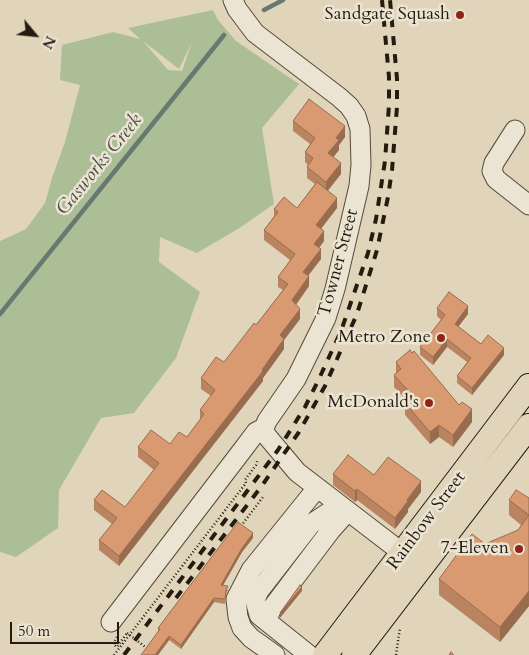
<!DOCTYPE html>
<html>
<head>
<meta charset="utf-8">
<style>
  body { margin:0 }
  #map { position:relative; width:529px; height:655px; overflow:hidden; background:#e0d5ba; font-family:Cardo,serif }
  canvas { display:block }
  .north { position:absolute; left:10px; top:10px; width:50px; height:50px; -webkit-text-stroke:4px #ebe4d2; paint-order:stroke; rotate:118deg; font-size:14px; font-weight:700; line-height:20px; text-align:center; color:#251b10 }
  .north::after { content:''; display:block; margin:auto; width:18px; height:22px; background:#251b10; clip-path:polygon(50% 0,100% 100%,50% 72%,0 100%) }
  .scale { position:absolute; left:10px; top:622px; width:109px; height:22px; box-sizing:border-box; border:2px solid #251b10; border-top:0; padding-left:6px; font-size:15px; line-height:18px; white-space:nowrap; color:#251b10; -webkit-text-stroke:4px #ebe4d2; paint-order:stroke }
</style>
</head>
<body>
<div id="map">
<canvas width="529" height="655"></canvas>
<div class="north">N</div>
<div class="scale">50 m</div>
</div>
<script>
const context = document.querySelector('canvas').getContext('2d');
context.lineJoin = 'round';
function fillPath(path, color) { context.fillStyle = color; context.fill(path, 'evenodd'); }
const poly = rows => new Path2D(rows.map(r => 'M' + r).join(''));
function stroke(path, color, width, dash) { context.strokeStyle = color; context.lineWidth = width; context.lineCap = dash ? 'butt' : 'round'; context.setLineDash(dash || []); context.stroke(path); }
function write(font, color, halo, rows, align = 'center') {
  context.font = font + ' Cardo,serif'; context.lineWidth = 5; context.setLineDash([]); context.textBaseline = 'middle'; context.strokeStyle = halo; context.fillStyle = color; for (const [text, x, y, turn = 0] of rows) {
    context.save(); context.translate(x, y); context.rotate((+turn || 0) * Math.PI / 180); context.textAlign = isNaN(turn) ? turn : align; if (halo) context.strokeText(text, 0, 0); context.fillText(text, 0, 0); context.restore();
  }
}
fillPath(poly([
  [213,10,218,20,236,41,299,84,262,128,274,204,241,227,197,253,160,237,159,262,200,292,176,358,134,413,101,418,59,490,58,528,16,557,0,552,0,241,26,229,45,203,52,178,65,142,80,85,60,80,62,45,113,32,140,39,128,28],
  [143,41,179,69,192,42,182,71,168,70]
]), '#acbe95');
stroke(poly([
  [264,10,283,0],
  [0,314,224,35]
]), '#687972', 4.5);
const minor = poly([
  [515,130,494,163,492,171,496,179,529,205],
  [264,428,266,435,297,472,413,561],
  [266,621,272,608,331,530,348,511],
  [111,622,244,448,256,432,264,428,267,421,296,379,326,318,335,289,359,186,361,165,360,129,356,116,349,106,339,97,255,33,237,9,233,0],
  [275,655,251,638,242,628,238,617,236,599,251,570,317,488],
  [309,655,259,615,255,600,259,591,311,524,340,505]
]);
const major = poly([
  [325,655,529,386],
  [354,655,529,426]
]);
stroke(minor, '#544a3a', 21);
stroke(major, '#251b10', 26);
stroke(poly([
  [241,526,263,497],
  [117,637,113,644,117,647,127,633],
  [114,655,246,483,245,480,256,465,258,459],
  [396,655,400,628]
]), '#251b10', 2.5, [1, 2.5]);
stroke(minor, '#ebe4d2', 19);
stroke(major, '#e0d5ba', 24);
stroke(poly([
  [176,598,261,487,299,432,325,386,357,314,377,250,388,197,392,170,397,107,397,79,390,0],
  [124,655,278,450,305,407,318,381,341,331,368,253,376,219,385,161,389,105,389,77,382,0]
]), '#251b10', 4, [9, 9]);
stroke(poly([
  [127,633,148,649]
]), '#251b10', 2.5, [1, 2.5]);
fillPath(poly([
  [293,121,345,137,339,145,339,150,333,157,341,174,327,191,337,208,321,229,324,241,319,248,321,259,308,276,309,286,296,305,300,319,284,340,284,349,271,367,263,378,263,381,119,566,99,550,99,540,112,524,94,510,94,500,125,507,154,470,138,457,138,447,170,444,187,437,200,420,200,410,211,396,201,389,201,378,224,362,256,325,283,290,278,287,278,277,290,260,264,240,264,230,274,216,274,209,297,208,315,184,307,178,307,167,308,165,305,162,305,152,310,144,293,131],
  [437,308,468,314,458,327,481,344,504,355,472,395,457,383,457,376,467,362,447,347,433,365,420,355,420,347,441,320,437,316],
  [396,362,472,422,453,447,439,437,430,444,405,415,405,403,407,401,394,387,394,375,396,374],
  [333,474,374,475,421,492,408,509,408,512,395,529,357,500,355,502,333,485],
  [529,498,529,606,500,642,439,595,439,579,518,530,521,525,509,515,509,500],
  [253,538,242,552,223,585,228,590,226,594,225,604,214,602,181,649,169,640,158,655,141,655,158,632,158,628]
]), '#bb8461');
fillPath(poly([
  [345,126,345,137,339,145,339,150,328,164,328,153,336,138],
  [341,163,341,174,326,193,326,182],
  [337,198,337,208,316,235,316,225],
  [324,231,324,241,314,254,314,244],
  [321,249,321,259,303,282,303,272],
  [309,276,309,286,292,310,292,300],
  [468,306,468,314,455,331,455,324],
  [300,309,300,319,284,340,284,349,271,367,263,378,263,381,119,566,119,556,262,370,280,335],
  [447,339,447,347,433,365,433,357],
  [504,348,504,355,472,395,472,388],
  [472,409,472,422,453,447,453,435],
  [439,425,439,437,430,444,430,432],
  [421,481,421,492,408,509,408,512,395,529,395,518],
  [357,489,357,500,355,502,355,491],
  [253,533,253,538,242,552,221,589,221,585,242,548],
  [302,587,302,591,280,618,280,613],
  [529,591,529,606,500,642,500,627],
  [214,598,214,602,181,649,181,645],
  [169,636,169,640,158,655,155,655]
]), '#986c4f');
const building = poly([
  [309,99,345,126,336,138,339,140,328,153,341,163,326,182,307,167,313,158,305,152,315,138,293,121,309,99],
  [317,182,337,198,316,225,324,231,314,244,321,249,303,272,309,276,292,300,300,309,280,335,284,339,271,357,262,370,263,371,119,556,99,540,117,518,94,500,102,490,125,507,159,463,138,447,151,430,170,444,179,432,187,437,204,414,200,410,215,390,201,378,216,357,224,362,254,323,256,325,288,284,278,277,295,254,264,230,278,212,274,209,284,197,297,208,317,182],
  [449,292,468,306,455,324,481,344,488,335,504,348,472,388,457,376,471,358,447,339,433,357,420,347,445,315,437,308,449,292],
  [410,350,412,353,414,351,459,405,462,402,472,409,453,435,439,425,430,432,405,403,413,396,394,375,401,369,396,362,410,350],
  [348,455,374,475,388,457,421,481,407,500,408,501,395,518,357,489,355,491,333,474,348,455],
  [516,490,529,498,529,591,500,627,439,579,472,534,485,544,518,530,529,515,509,500,516,490],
  [238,522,253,533,242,548,221,585,228,586,226,590,225,599,214,598,181,645,169,636,155,655,141,655,160,629,158,628,238,522],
  [300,585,302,587,280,613,300,585],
  [451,652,454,655,449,655,451,652]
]);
fillPath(building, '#d99a71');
stroke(building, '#986c4f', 1);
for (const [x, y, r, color] of [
  [460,15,5,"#8f2418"],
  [441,338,5,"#8f2418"],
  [429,403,5,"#8f2418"],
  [519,549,5,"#8f2418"]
]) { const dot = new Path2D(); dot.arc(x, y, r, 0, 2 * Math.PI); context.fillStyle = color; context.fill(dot); stroke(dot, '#ebe4d2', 2); }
write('18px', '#251b10', '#ebe4d2', [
  ["Sandgate Squash",450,15],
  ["Metro Zone",431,338],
  ["McDonald's",419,403],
  ["7-Eleven",509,549]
], 'right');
write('18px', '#251b10', '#ebe4d2', [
  ["Towner Street",339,263,-75],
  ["Rainbow Street",427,521,-53]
]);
write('italic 19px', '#464a41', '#ebe4d2', [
  ["Gasworks Creek",100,165,-51]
]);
</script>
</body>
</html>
